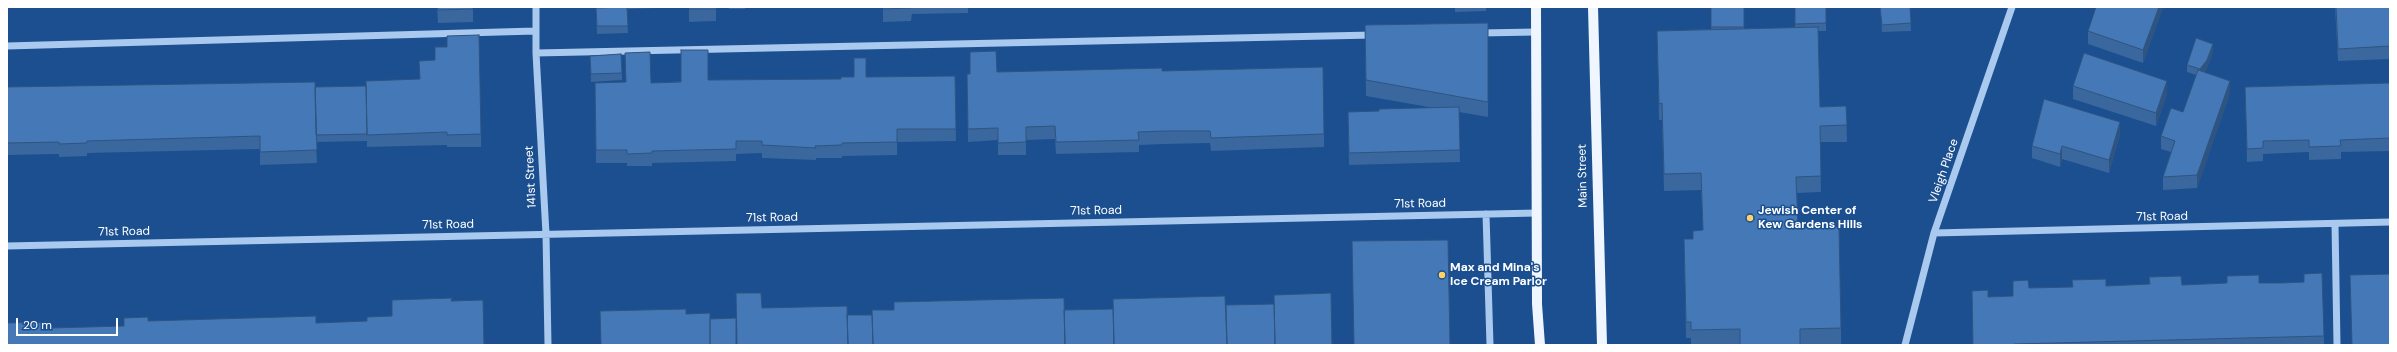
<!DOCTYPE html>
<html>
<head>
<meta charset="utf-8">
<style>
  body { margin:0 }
  #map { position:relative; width:2397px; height:352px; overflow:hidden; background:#1b4f8f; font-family:"DM Sans",sans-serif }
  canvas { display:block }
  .frame { position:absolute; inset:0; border:8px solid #fff; pointer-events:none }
  .scale { position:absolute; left:16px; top:318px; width:102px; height:18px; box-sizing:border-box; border:2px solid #fff; border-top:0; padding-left:5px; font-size:12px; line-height:14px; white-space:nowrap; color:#fff; -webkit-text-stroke:3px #1b4f8f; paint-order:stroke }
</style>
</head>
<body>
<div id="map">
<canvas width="2397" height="352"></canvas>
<div class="frame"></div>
<div class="scale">20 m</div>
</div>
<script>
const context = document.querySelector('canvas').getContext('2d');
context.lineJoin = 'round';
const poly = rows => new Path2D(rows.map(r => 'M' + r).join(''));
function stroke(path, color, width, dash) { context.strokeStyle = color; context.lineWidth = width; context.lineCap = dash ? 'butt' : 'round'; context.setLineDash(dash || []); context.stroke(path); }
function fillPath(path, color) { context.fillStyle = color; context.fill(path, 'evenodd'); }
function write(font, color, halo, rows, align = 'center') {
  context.font = font + ' "DM Sans",sans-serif'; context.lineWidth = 3; context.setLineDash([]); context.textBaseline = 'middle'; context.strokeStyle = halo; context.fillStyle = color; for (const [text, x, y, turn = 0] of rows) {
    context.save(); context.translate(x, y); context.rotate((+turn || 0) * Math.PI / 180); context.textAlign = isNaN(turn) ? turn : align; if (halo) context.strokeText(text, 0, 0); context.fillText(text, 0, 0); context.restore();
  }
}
stroke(poly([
  [536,7,536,53,546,234,548,345],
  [1480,33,1536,32],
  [7,46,535,31],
  [536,53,1373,35],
  [1486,214,1490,345],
  [2335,224,2337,345],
  [1934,233,2390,222],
  [7,246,1537,213],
  [1905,345,1934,233,2012,7]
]), '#a9c9ee', 7);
stroke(poly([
  [1536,7,1537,304,1540,345],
  [1593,7,1602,345]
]), '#f0f6ff', 10);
fillPath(poly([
  [83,7,121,7,83,8],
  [411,7,473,7,473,22,438,23,437,7,411,8],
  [622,7,658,7,658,8,627,9,628,33,597,34,596,8],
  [689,7,716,7,716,21,689,22],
  [729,7,745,7,745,9,729,9],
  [883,7,968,7,968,13,912,14,911,21,883,22],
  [1122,7,1146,7,1146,8,1122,8],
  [1455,7,1486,7,1486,11,1455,12],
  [1711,7,1744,7,1744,29,1795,28,1795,7,1826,7,1826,31,1818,31,1820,107,1846,106,1847,142,1820,142,1821,192,1797,193,1798,228,1841,328,1841,344,1691,345,1691,338,1686,338,1684,239,1693,239,1693,231,1703,230,1701,190,1664,191,1662,120,1659,120,1657,31,1711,29],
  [1880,7,1910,7,1911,31,1882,32],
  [2163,7,2143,63,2088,44,2088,31],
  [2335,7,2390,7,2390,59,2338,61],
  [1488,23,1488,117,1459,112,1460,162,1349,165,1348,112,1379,111,1434,108,1366,96,1365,25],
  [447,36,481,134,481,147,447,147,447,145,367,147,367,141,316,142,317,163,260,165,260,149,87,153,87,156,59,157,59,154,7,155,7,87,315,87,366,86,420,79,419,61,435,60,447,47],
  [2213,52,2207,68,2204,72,2230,93,2197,188,2163,190,2163,177,2171,152,2161,149,2161,136,2183,112,2196,75,2187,72,2187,65],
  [590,56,622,73,622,80,591,82],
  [1162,71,1324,134,1324,147,1211,151,1210,143,1164,144,1139,145,1139,152,1056,154,1055,139,1026,140,1026,155,998,155,998,140,968,142,967,74,997,72],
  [955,76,956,141,897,142,897,155,842,156,842,158,816,158,816,160,762,158,762,153,736,154,736,161,652,163,652,166,627,166,627,163,596,163,595,83,651,83,708,80,841,79,866,77],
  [2390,83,2390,151,2341,152,2341,159,2309,160,2309,152,2263,154,2263,161,2247,162,2245,87],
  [2073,86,2167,94,2156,126,2073,99],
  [2120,134,2109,173,2062,159,2060,167,2032,158,2032,146],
  [2149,277,2182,285,2227,283,2259,283,2324,336,2324,345,1973,345,1988,297,2013,296,2013,281,2029,288,2072,287,2072,280,2106,286,2149,284]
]), '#3a679d');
fillPath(poly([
  [2159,7,2163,7,2143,63,2143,50],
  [2213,44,2213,52,2207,68,2200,76,2200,69],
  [2167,81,2167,94,2156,126,2156,113],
  [2230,81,2230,93,2197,188,2197,175],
  [2120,122,2120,134,2109,173,2109,160],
  [2062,146,2062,159,2060,167,2060,154]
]), '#305480');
const building = poly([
  [438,7,473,7,473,9,438,10,438,7],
  [627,7,628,26,597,26,596,8,627,7],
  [689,7,716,7,716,9,689,9,689,7],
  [883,7,911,7,911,8,883,9,883,7],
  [1711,7,1744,7,1744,27,1711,27,1711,7],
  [1795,7,1826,7,1826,23,1795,24,1795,7],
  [1880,7,1910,7,1911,23,1882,25,1880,7],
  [2096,7,2159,7,2143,50,2088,31,2096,7],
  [2336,7,2390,7,2390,46,2338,49,2336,7],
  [1488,23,1488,102,1366,80,1365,25,1488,23],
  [1818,27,1820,107,1846,106,1847,125,1820,126,1821,176,1796,177,1798,228,1839,227,1841,328,1800,329,1800,345,1740,345,1740,329,1691,330,1691,322,1686,322,1684,239,1693,239,1693,231,1703,230,1701,173,1664,174,1662,103,1659,104,1657,31,1818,27],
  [479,35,481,134,447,135,447,132,367,135,366,81,420,79,419,61,435,60,435,47,447,47,447,36,479,35],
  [2196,38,2213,44,2207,60,2200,69,2187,65,2196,38],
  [681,50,708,50,708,80,841,79,841,77,854,77,854,58,866,58,866,77,955,76,956,129,897,129,897,142,842,143,842,145,815,146,816,148,762,145,762,141,736,141,736,149,652,151,652,153,627,154,627,150,596,150,595,83,626,82,625,53,650,52,651,83,681,82,681,50],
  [996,51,997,72,1162,68,1162,71,1323,67,1324,134,1211,138,1210,131,1164,131,1138,132,1139,140,1056,142,1055,126,1026,127,1026,142,998,143,998,128,968,129,967,74,970,74,970,52,996,51],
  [2084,53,2167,81,2156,113,2073,86,2084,53],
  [621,54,622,73,591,74,590,56,621,54],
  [2198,70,2230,81,2197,175,2163,177,2175,141,2161,136,2171,108,2183,112,2198,70],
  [315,82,317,150,260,152,260,136,87,141,87,143,59,144,59,142,7,143,7,87,315,82],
  [2390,83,2390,138,2340,140,2341,146,2309,147,2309,140,2263,141,2263,148,2247,149,2245,87,2390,83],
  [366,86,367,134,316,135,315,87,366,86],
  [2044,99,2120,122,2109,160,2062,146,2060,154,2032,146,2044,99],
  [1459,107,1460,150,1349,153,1348,112,1379,111,1379,109,1459,107],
  [1448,240,1450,345,1354,345,1352,241,1448,240],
  [2322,273,2324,336,2014,344,2014,345,1973,345,1972,291,1988,290,1988,297,2013,296,2013,281,2028,280,2029,288,2073,287,2072,280,2106,279,2106,286,2150,284,2149,277,2181,276,2182,285,2227,283,2227,276,2259,275,2259,283,2282,283,2304,282,2304,274,2322,273],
  [2390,274,2390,345,2352,345,2350,275,2390,274],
  [736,293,761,293,762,308,847,306,848,345,737,345,736,293],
  [1331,293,1332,345,1275,345,1274,295,1331,293],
  [1225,296,1227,345,1114,345,1113,299,1225,296],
  [452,298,451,301,483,300,484,345,7,345,7,323,50,322,50,328,124,326,124,318,148,317,148,321,316,316,316,323,367,321,367,317,392,316,392,300,452,298],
  [1064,298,1065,345,873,345,872,310,894,310,894,302,1064,298],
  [1274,304,1275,345,1227,345,1226,305,1274,304],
  [686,309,686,314,710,313,710,345,601,345,600,311,686,309],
  [1113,309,1114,345,1065,345,1064,310,1113,309],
  [847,315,872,315,873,345,848,345,847,315],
  [736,318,736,345,710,345,710,319,736,318]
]);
fillPath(building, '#4478b7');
stroke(building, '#305480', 1);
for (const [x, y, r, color] of [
  [1750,218,4,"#ffd166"],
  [1442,275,4,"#ffd166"]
]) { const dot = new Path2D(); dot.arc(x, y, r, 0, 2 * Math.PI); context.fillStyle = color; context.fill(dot); stroke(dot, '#1b4f8f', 1.5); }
write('12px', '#fff', '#1b4f8f', [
  ["Vleigh Place",1944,171,-71],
  ["Main Street",1583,176,-91],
  ["141st Street",531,177,-93],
  ["71st Road",1420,204,-1],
  ["71st Road",1096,211,-1],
  ["71st Road",2162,217,-1],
  ["71st Road",772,218,-1],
  ["71st Road",448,225,-1],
  ["71st Road",124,232,-1]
]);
write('bold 12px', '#fff', '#1b4f8f', [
  ["Jewish Center of",1758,211],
  ["Kew Gardens Hills",1758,225],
  ["Max and Mina's",1450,268],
  ["Ice Cream Parlor",1450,282]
], 'left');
</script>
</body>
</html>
